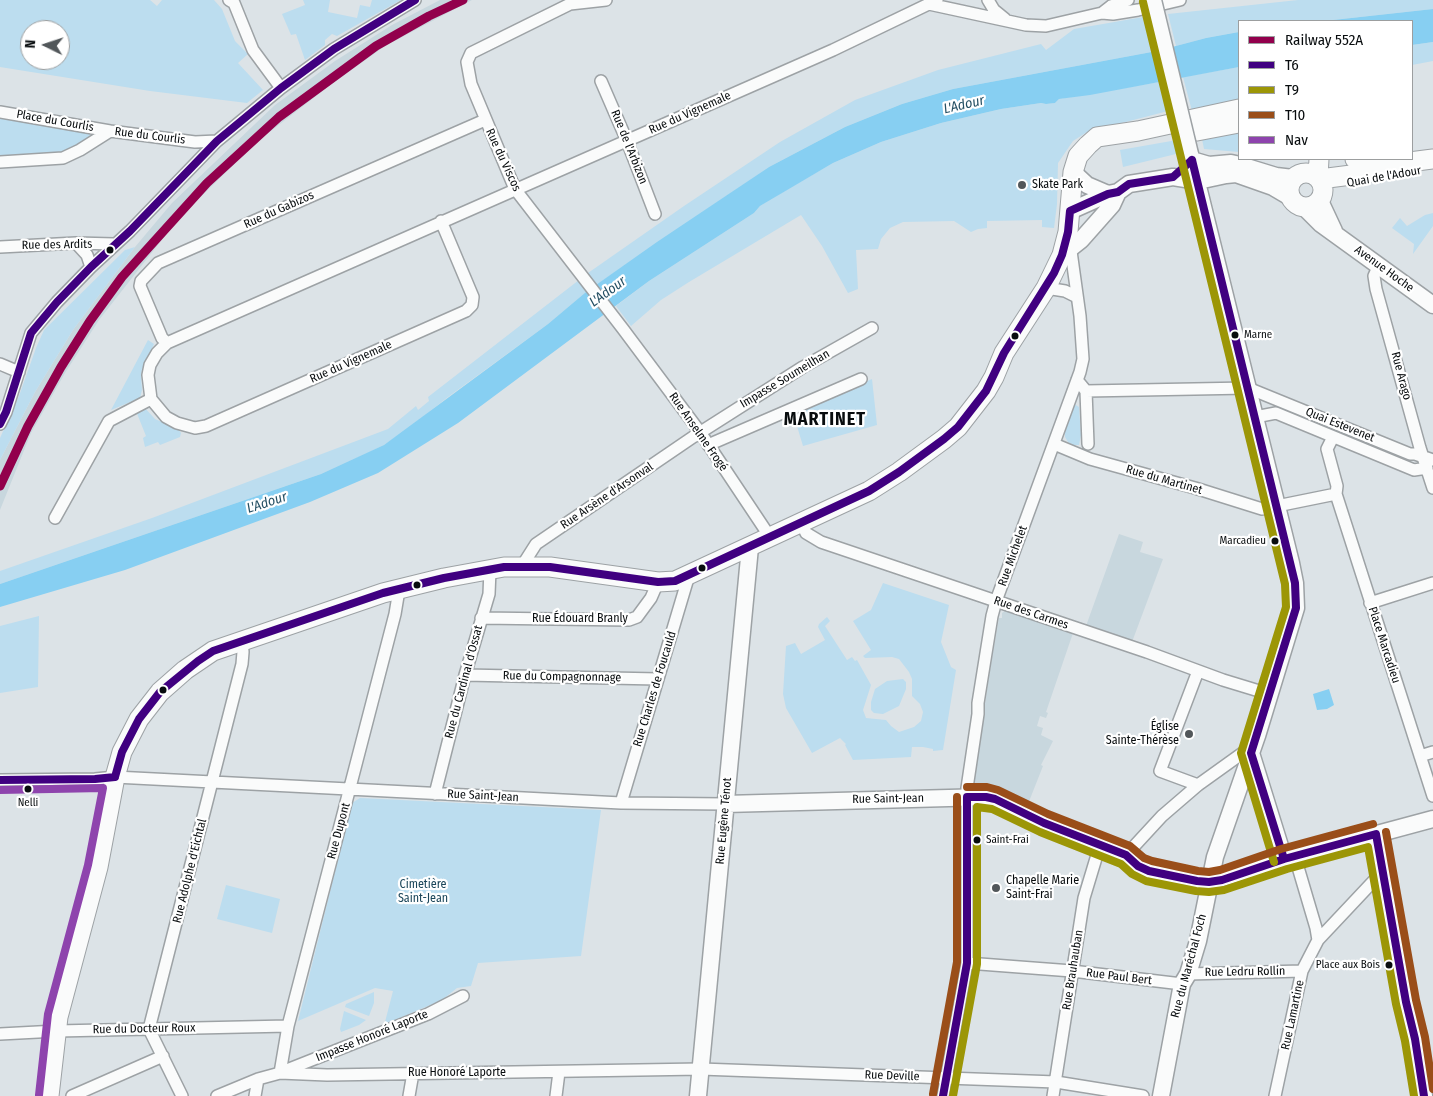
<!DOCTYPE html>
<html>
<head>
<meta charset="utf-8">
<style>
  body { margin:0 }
  #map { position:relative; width:1433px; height:1096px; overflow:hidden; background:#dce3e7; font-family:"Fira Sans Condensed",sans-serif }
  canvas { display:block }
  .legend { position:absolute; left:1238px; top:20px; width:175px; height:140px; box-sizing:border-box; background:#fff; border:1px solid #9c9e9f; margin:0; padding:6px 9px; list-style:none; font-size:15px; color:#080c0e }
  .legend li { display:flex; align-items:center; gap:10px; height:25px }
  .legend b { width:25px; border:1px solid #9c9e9f }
  .north { position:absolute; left:20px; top:20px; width:50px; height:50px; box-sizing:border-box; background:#fff; border:1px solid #9c9e9f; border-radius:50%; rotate:274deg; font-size:14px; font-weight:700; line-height:20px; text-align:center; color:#080c0e }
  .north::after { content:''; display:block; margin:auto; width:18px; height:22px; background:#52575a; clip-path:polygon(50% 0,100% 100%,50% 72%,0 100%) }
</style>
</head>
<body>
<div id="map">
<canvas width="1433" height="1096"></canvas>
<ul class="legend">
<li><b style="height:6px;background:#92004c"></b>Railway 552A</li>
<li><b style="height:6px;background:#400080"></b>T6</li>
<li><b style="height:6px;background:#9c9606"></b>T9</li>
<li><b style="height:6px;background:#9a4e19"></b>T10</li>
<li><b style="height:6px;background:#8e44ad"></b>Nav</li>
</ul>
<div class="north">N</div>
</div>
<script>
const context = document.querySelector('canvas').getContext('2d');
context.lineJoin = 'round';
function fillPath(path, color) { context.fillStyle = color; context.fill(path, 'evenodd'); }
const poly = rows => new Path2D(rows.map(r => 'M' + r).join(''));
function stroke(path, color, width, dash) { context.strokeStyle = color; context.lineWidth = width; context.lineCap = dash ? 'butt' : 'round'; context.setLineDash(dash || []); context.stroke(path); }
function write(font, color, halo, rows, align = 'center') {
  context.font = font + ' "Fira Sans Condensed",sans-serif'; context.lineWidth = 4.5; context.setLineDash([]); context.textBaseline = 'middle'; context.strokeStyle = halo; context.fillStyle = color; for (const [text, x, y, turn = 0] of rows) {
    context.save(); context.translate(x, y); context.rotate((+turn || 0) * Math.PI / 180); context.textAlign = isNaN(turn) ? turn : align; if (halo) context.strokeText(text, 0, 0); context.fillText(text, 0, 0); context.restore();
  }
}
fillPath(poly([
  [440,0,472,0,385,46,329,86,258,141,179,218,99,320,65,373,31,433,0,510,0,460,35,392,73,330,135,247,172,203,275,105,335,61,392,25],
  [1119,534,1143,542,1140,552,1163,559,1132,642,1086,626],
  [1005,611,1073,633,1046,712,1048,713,1046,718,1040,716,1037,726,1043,728,1041,735,1053,741,1041,765,1043,766,1028,804,1003,793,973,788,989,676,999,618,1002,618,1002,613]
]), '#c8d7de');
fillPath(poly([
  [0,0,150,0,157,6,162,0,214,0,222,9,235,41,248,54,238,63,263,90,247,103,150,91,0,67],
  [30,30,60,30,60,60,30,60],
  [303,0,330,0,328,12,357,18,360,5,370,7,372,0,401,0,337,36,332,34,325,40,325,45,305,60,296,34,291,35,282,14,305,5],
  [1298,0,1433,0,1433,9,1324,21,1239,21,1239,32,1206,38,1176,46,1168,14],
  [1149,16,1157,51,953,89,902,104,845,127,769,167,586,292,548,324,448,397,405,431,384,445,368,453,321,474,0,584,0,571,152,518,388,429,416,406,418,410,429,401,428,397,588,273,684,206,780,142,855,100,938,70,1041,44,1046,50,1074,29],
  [1433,42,1433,61,1412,65,1412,45],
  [1239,67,1239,102,1192,111,1183,77],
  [1165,81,1172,110,1087,132,1073,141,1058,163,1057,204,1054,228,1042,227,1042,220,987,221,987,228,978,229,971,232,954,221,903,222,890,228,881,239,878,249,856,250,858,289,848,293,822,246,801,215,689,282,661,300,631,326,616,306,649,281,754,213,760,206,793,186,833,163,881,142,941,123,1001,109,1041,103,1046,104,1055,103,1059,99],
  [0,118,80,130,89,132,91,138,75,147,58,153,0,157],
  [1239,132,1239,152,1204,149,1201,134],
  [1177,140,1180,153,1123,167,1120,150],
  [1433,213,1433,226,1413,254,1414,244,1392,228,1400,218,1407,226,1425,215],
  [135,247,73,330,35,392,0,460,0,438,19,396,36,348,44,330,125,250],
  [148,340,154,344,142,369,141,376,142,390,140,398,111,410],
  [872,379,877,425,803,446,793,413],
  [1074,404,1079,407,1081,435,1079,445,1073,445,1068,442,1065,437,1065,430],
  [144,407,155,419,178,429,181,433,180,437,160,445,158,442,145,447,143,438,146,436,136,411],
  [883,583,949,605,941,642,951,667,956,670,943,750,933,751,933,749,923,747,912,747,911,757,853,760,845,745,846,744,840,738,812,753,786,708,783,694,786,646,795,643,801,654,825,640,818,627,819,624,827,617,830,621,825,626,847,660,852,657,855,661,857,660,871,685,863,710,866,718,886,720,891,726,899,732,914,727,921,721,923,712,920,704,912,696,912,679,909,672,899,659,892,657,865,658,863,656,871,650,853,621,871,610],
  [39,616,38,687,0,693,0,626],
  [903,679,906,682,906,689,899,706,883,714,874,713,871,710,871,702,875,689,887,681],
  [360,798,601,810,581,956,478,963,471,986,457,988,442,1000,388,1023,385,1022,393,991,375,988,298,1021,352,803],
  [226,885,280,899,272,933,217,919],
  [374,992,374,1003,369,1016,345,1007,346,1004],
  [344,1011,366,1020,359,1025,341,1032,340,1029]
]), '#bcddef');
fillPath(poly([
  [1433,9,1433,42,1412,45,1412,21,1324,21],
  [1239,32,1239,67,1090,95,1059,99,1055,103,1046,104,1041,103,1001,109,941,123,881,142,833,163,760,206,754,213,649,281,458,423,378,473,310,502,125,570,0,607,0,584,321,474,384,445,548,324,586,292,657,242,769,167,845,127,902,104,953,89,1157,51,1206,38],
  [1329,689,1334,705,1327,709,1317,710,1313,694]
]), '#87cff2');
const street = poly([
  [229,0,234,3,253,50,281,88],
  [606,0,570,4,471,53,467,62,471,84,515,189,623,329,700,432,770,537],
  [988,0,994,10,1005,19],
  [929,4,1026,25,1046,26,1102,13,1113,14,1138,10,1180,0],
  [1102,13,1111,6,1128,0],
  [601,81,627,141,655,214],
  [0,112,110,131],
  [0,162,63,158,80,150,110,131,195,142,217,141],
  [76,243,87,255,91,267],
  [0,247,76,243,114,244],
  [1379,265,1374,276,1376,289,1420,448,1433,488],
  [1046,288,1065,291,1077,297],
  [167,343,162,338,140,286,141,281,158,263,485,120],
  [0,364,19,372],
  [1077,380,1086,391,1248,388,1410,454,1415,454,1433,460],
  [1086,391,1088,444],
  [151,399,148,375,150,365,157,353,167,343,833,50,937,0],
  [1255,417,1276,413,1414,470,1427,468],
  [0,424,6,412,31,333,57,302,91,267,130,231,217,141,281,88,334,49,415,0],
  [1333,437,1327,449,1337,486,1336,494],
  [1054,444,1090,459,1195,488,1262,509,1336,494,1433,796],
  [708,445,861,379],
  [55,518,109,421,151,399,166,417,177,423,195,428,206,426,466,311,472,305,473,297,441,221],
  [801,522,806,533,821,542,1147,652,1223,680,1269,694],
  [522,566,536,544,693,437,803,367,872,328],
  [1370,603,1433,583],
  [481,618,629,620,637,617,651,598,658,582],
  [1198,671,1160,771,1198,785],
  [465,675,658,679],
  [1420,756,1433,752],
  [0,780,95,779,115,777,621,803,725,804],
  [435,794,465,675,489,594,490,570],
  [621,803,689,575],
  [1126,855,1162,816,1198,785,1244,752,1251,753],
  [1295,857,1316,928,1318,940],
  [967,963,1072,971,1182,984],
  [1188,974,1302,971],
  [0,1034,57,1031,288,1026],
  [284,1071,428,1014,463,996],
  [280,1073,288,1026,395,614,399,590],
  [72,1096,163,1056],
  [182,1096,149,1029,242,664,243,652,242,640],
  [217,1096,258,1079,280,1073,327,1075,701,1069,1056,1082,1143,1096],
  [255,1096,258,1079],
  [409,1096,413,1073],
  [556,1096,559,1072],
  [943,1096,967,963,967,788,978,714,978,703,992,616,996,601,1080,372,1083,359,1080,316,1070,244],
  [1053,1096,1084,898,1100,845],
  [1275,1096,1302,971,1318,940,1382,872]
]);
const secondary = poly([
  [1192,160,1209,165,1231,163,1240,165,1276,176,1293,178],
  [1073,172,1087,185,1108,194],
  [1320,201,1334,231],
  [1305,208,1321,224,1433,305],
  [1070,211,1108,194,1118,192],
  [1062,255,1081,240,1112,205,1118,192,1129,184,1173,177,1198,181,1226,175,1236,174,1273,187,1290,197],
  [1251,753,1284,859],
  [725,804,986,797,995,799,1044,823,1126,855,1138,866,1149,871,1197,881,1209,882,1284,859,1433,819],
  [1376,834,1406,1002,1415,1039,1424,1096],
  [698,1096,750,547],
  [1161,1096,1182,984,1188,974,1198,941,1215,857,1257,736,1296,608,1295,583,1291,563,1190,154]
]);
const primary = poly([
  [1197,131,1239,123],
  [1355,159,1386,165],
  '1289 190a17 17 0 1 1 34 0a17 17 0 1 1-34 0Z',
  [1318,177,1319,159],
  [1320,179,1367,173,1386,165,1433,159],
  [49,1096,58,1017,98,867,115,777,122,752,139,719,160,692,185,670,213,651,383,593,444,578,504,567,550,567,658,582,675,581,869,491,899,472,944,439,958,427,986,391,994,377,1004,353,1046,288,1062,255,1068,232,1073,172,1078,156,1088,145,1097,137,1138,131,1239,109]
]);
stroke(street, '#9da2a5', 14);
stroke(secondary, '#9da2a5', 19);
stroke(primary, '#9da2a5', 21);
stroke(street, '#fafbfb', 11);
stroke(secondary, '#fafbfb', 16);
stroke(primary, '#fafbfb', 19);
const secondaryBridge = poly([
  [1153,0,1190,154]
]);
stroke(secondaryBridge, '#9da2a5', 19, []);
stroke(secondaryBridge, '#fafbfb', 16);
stroke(poly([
  [1192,160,1295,583,1296,608,1251,753,1284,859],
  [0,424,6,412,31,333,57,302,91,267,130,231,217,141,281,88,334,49,415,0],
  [115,777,122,752,139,719,160,692,198,661,213,651,383,593,444,578,504,567,550,567,658,582,675,581,869,491,899,472,944,439,958,427,986,391,1004,353,1054,273,1062,255,1068,232,1070,211,1108,194,1118,192,1129,184,1173,177,1192,160],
  [0,780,95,779,115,777],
  [943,1096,967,963,967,797,986,797,995,799,1044,823,1126,855,1138,866,1149,871,1197,881,1209,882,1222,880,1284,859,1376,834,1406,1002,1415,1039,1424,1096]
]), '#400080', 8);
stroke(poly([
  [1143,2,1285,584,1286,607,1241,753,1274,862],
  [953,1096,977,964,977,807,992,809,1040,832,1121,864,1132,874,1146,881,1196,891,1209,892,1224,890,1287,869,1368,847,1396,1004,1405,1041,1414,1096]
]), '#9c9606', 8);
stroke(poly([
  [967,787,987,787,998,790,1048,814,1130,846,1144,858,1152,861,1198,871,1209,872,1220,870,1281,849,1373,824],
  [1386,832,1416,1000,1425,1037,1433,1089],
  [933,1094,957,962,957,797]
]), '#9a4e19', 8);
stroke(poly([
  [0,790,103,788,88,865,48,1014,39,1095]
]), '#8e44ad', 8);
stroke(poly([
  [0,486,28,426,61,367,90,321,122,277,207,183,279,117,376,46,429,16,463,0]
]), '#92004c', 9);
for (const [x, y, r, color] of [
  [1022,185,5,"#52575a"],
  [110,250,4.5,"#080c0e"],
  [1235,335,4.5,"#080c0e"],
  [1015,336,4.5,"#080c0e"],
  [1275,541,4.5,"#080c0e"],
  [702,568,4.5,"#080c0e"],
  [417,585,4.5,"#080c0e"],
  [163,690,4.5,"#080c0e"],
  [1189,734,5,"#52575a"],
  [28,789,4.5,"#080c0e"],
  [977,840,4.5,"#080c0e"],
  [996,888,5,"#52575a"],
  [1389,965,4.5,"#080c0e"]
]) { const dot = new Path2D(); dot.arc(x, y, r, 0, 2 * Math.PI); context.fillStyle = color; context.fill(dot); stroke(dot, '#fff', 2); }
write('11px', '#080c0e', '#fff', [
  ["Marne",1244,335],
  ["Marcadieu",1266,541,"right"],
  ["Nelli",28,803,"center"],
  ["Saint-Frai",986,840],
  ["Place aux Bois",1380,965,"right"]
], 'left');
write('12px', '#080c0e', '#fff', [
  ["Rue du Vignemale",690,113,-24],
  ["Place du Courlis",55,121,10],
  ["Rue du Courlis",150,136,7],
  ["Rue de l'Arbizon",629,147,68],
  ["Rue du Viscos",503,160,65],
  ["Quai de l'Adour",1384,177,-10],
  ["Rue du Gabizos",279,210,-24],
  ["Rue des Ardits",57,245,-1],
  ["Avenue Hoche",1384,269,36],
  ["Rue du Vignemale",351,362,-24],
  ["Rue Arago",1401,376,75],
  ["Impasse Soumeilhan",785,379,-31],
  ["Quai Estevenet",1340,425,22],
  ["Rue Anselme Frogé",698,432,55],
  ["Rue du Martinet",1164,480,16],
  ["Rue Arsène d'Arsonval",607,496,-34],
  ["Rue Michelet",1013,556,-70],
  ["Rue des Carmes",1031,613,19],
  ["Rue Édouard Branly",580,619],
  ["Place Marcadieu",1384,645,72],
  ["Rue du Compagnonnage",562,677,1],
  ["Rue du Cardinal d'Ossat",464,682,-75],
  ["Rue Charles de Foucauld",655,689,-73],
  ["Rue Saint-Jean",483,796,3],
  ["Rue Saint-Jean",888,799,-1],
  ["Rue Eugène Ténot",724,821,-85],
  ["Rue Dupont",339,831,-75],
  ["Rue Adolphe d'Eichtal",190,871,-76],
  ["Rue du Maréchal Foch",1189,966,-75],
  ["Rue Brauhauban",1073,970,-81],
  ["Rue Ledru Rollin",1245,972,-1],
  ["Rue Paul Bert",1119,977,7],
  ["Rue Lamartine",1293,1015,-78],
  ["Rue du Docteur Roux",144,1029,-1],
  ["Impasse Honoré Laporte",372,1036,-22],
  ["Rue Honoré Laporte",457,1073],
  ["Rue Deville",892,1076,2]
]);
write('12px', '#080c0e', '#fff', [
  ["Skate Park",1032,185],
  ["Église",1179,727,"right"],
  ["Sainte-Thérèse",1179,741,"right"],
  ["Chapelle Marie",1006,881],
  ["Saint-Frai",1006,895]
], 'left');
write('12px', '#1b465a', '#fff', [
  ["Cimetière",423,885],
  ["Saint-Jean",423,899]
]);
write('italic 14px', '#244f63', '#fff', [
  ["L'Adour",964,105,-13],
  ["L'Adour",608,292,-36],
  ["L'Adour",267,503,-18]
]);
context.letterSpacing = '1px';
write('bold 18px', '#080c0e', '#fff', [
  ["MARTINET",825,420]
]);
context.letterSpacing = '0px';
</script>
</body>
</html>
